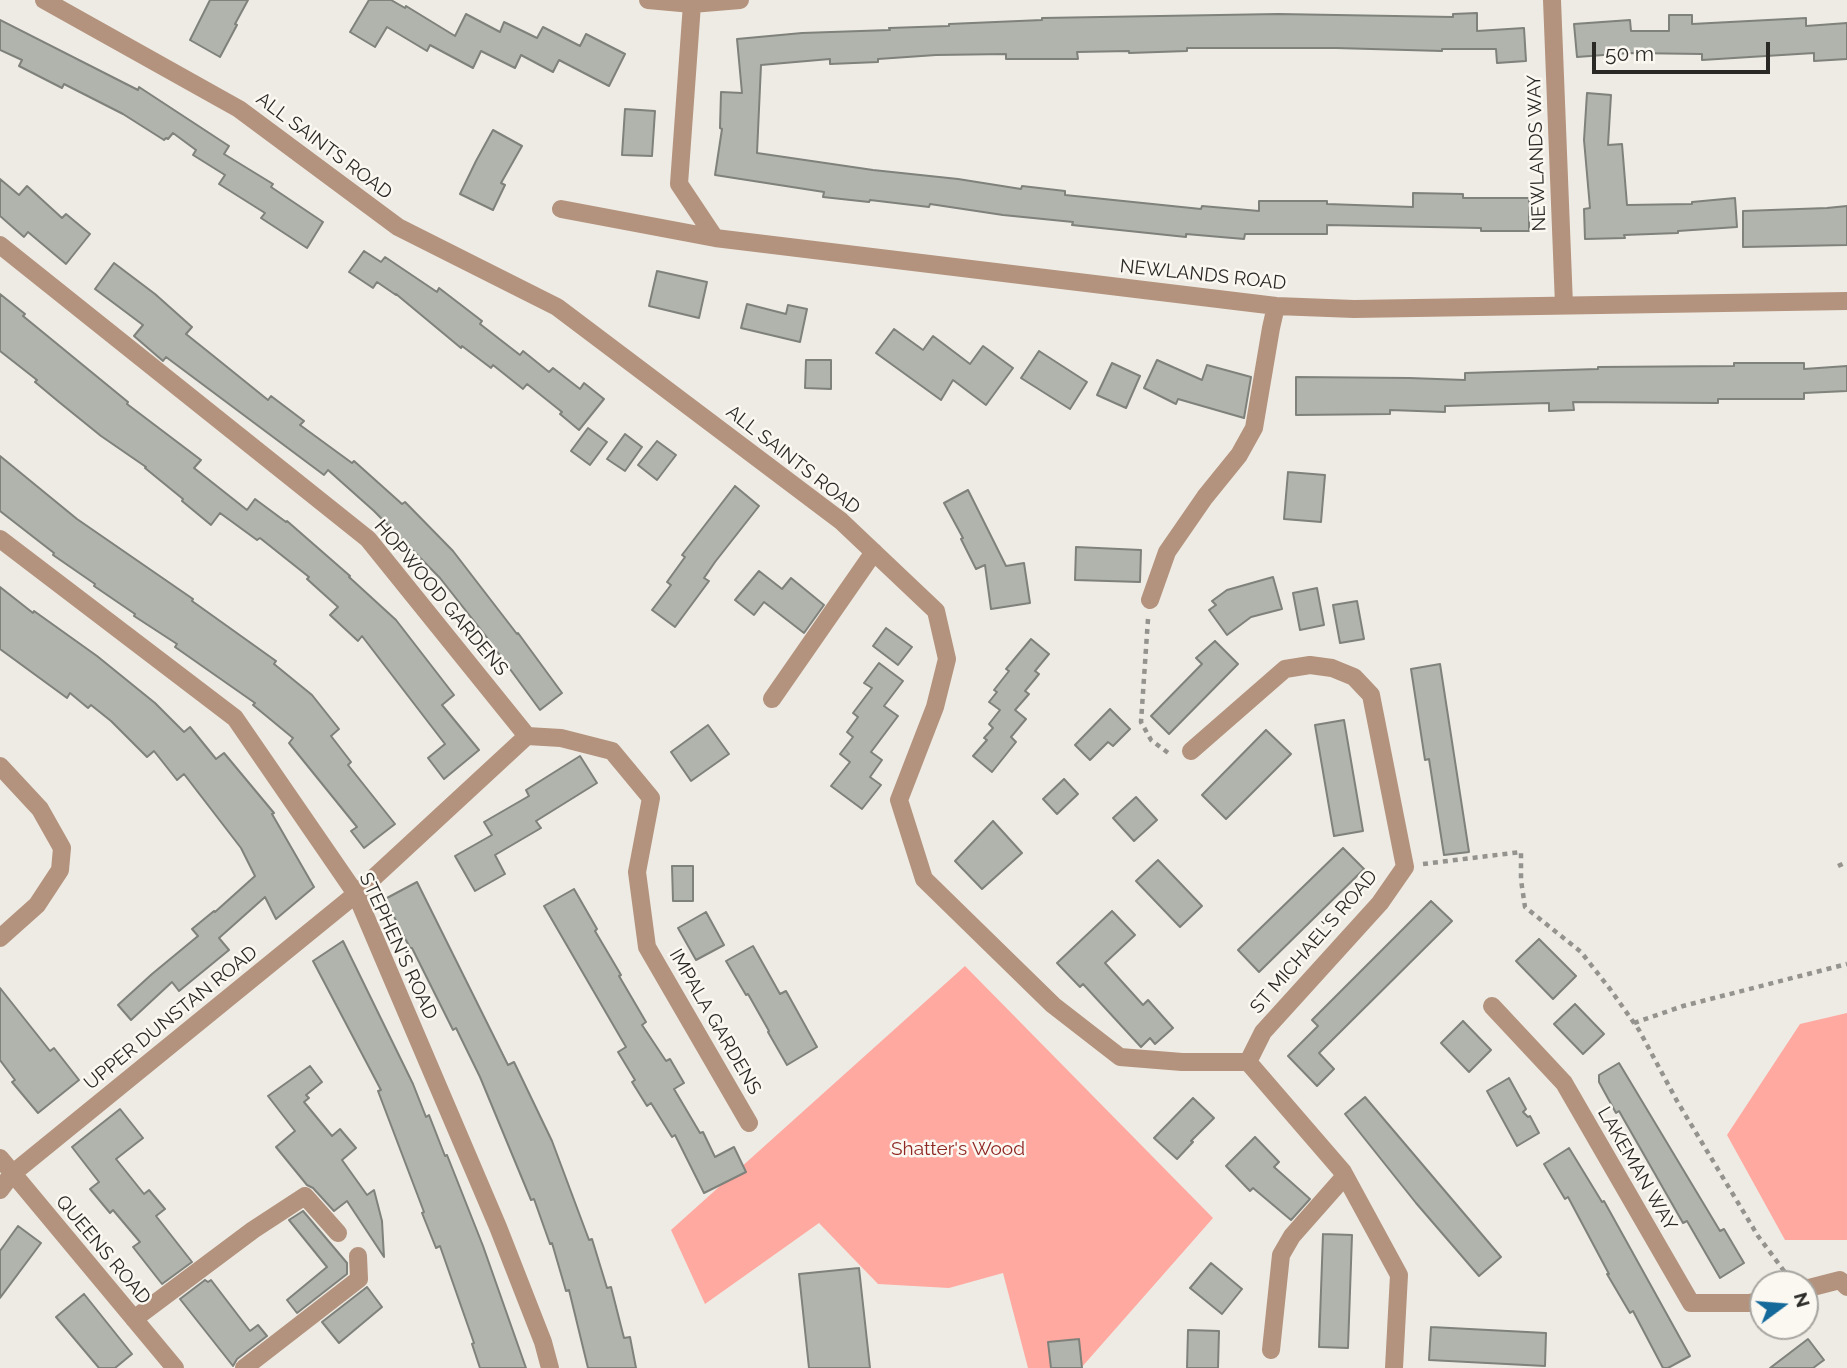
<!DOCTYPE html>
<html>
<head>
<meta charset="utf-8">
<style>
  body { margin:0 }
  #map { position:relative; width:1847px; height:1368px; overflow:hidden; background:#eeebe4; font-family:Raleway,sans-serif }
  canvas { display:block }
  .north { position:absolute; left:1749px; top:1270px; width:70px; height:70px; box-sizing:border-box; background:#fbf8f2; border:2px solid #a7a5a0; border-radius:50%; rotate:74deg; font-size:19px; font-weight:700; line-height:28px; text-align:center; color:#2a2926 }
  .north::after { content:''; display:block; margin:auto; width:24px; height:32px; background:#13699a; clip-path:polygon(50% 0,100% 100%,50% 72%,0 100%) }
  .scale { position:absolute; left:1592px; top:42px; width:178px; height:32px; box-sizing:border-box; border:4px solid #2a2926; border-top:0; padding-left:9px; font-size:21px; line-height:24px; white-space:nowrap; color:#2a2926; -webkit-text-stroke:5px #fbf8f2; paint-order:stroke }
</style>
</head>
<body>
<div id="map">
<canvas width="1847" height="1368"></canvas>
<div class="north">N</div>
<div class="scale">50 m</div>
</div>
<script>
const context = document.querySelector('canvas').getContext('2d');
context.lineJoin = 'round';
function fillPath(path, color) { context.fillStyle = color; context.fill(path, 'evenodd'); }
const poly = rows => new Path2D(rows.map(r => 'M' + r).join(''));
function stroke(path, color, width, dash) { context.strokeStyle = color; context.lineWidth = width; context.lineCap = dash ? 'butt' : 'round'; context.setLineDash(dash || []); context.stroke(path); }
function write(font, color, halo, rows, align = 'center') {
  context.font = font + ' Raleway,sans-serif'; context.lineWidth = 5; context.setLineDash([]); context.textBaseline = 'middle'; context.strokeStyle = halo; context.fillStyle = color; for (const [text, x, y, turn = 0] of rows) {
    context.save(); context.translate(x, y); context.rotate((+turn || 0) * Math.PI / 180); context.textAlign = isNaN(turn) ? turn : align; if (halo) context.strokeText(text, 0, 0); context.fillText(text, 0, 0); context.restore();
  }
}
fillPath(poly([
  [965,966,1213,1218,1081,1368,1028,1368,1003,1273,949,1288,878,1284,819,1223,705,1304,671,1230],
  [1847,1013,1847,1240,1785,1240,1727,1135,1800,1024]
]), '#ffa9a0');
const building = poly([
  [210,0,248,0,235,24,237,25,220,57,190,40,210,0],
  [369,0,391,0,405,8,406,6,455,36,466,14,500,32,504,22,537,38,543,27,580,46,586,34,625,54,609,86,559,60,553,72,521,55,515,68,481,51,473,68,430,45,427,51,387,27,375,47,350,32,369,0],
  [1477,13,1477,31,1524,28,1526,61,1497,63,1496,49,1442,49,1442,51,1336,48,1187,48,1187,51,1129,53,1129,51,1077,52,1078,59,1006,59,1006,54,936,55,878,59,878,62,830,64,830,59,761,65,757,153,873,170,958,179,1021,189,1022,186,1065,191,1065,195,1201,209,1202,206,1259,211,1259,201,1327,201,1327,204,1413,207,1413,193,1463,194,1463,198,1529,198,1529,231,1481,231,1481,228,1327,225,1327,234,1245,234,1244,239,1186,234,1186,237,1072,225,1073,222,1003,215,930,204,929,207,870,200,869,202,823,197,824,192,715,175,722,129,720,128,721,92,742,93,737,39,802,33,890,30,889,28,949,26,949,24,1042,20,1042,18,1278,14,1453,17,1453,14,1477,13],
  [1669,15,1692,15,1692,24,1806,18,1806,26,1847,23,1847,59,1814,61,1814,53,1702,60,1702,54,1630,53,1577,57,1574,24,1630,20,1631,31,1669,31,1669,15],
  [0,20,138,90,139,87,229,146,224,154,273,184,271,187,323,222,307,248,261,218,265,213,219,184,225,175,193,155,196,150,173,133,168,139,166,138,164,140,123,114,64,84,62,88,19,66,22,60,0,50,0,20],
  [1587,93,1611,95,1608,145,1622,144,1627,205,1692,204,1692,202,1735,198,1737,227,1678,231,1678,233,1624,235,1625,238,1585,239,1584,209,1590,208,1584,140,1587,93],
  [625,109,655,111,652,156,622,155,625,109],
  [493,130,522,146,501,183,505,185,493,210,460,194,476,161,493,130],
  [0,179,19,195,27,186,62,218,66,214,90,234,66,264,28,232,24,237,0,216,0,179],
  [1847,206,1847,245,1743,247,1743,211,1827,208,1847,206],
  [364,251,381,262,385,257,437,292,439,288,482,321,480,324,520,355,523,351,549,372,553,368,580,389,584,383,604,399,579,430,560,414,562,412,527,384,523,389,493,365,491,368,462,346,461,348,396,294,396,295,377,282,373,288,349,272,364,251],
  [114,263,155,294,192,327,186,334,211,354,268,400,271,396,304,421,300,425,352,463,354,461,402,504,405,502,453,551,517,634,518,633,562,693,540,710,485,635,440,578,374,511,328,470,324,475,166,357,163,361,134,336,143,325,95,289,114,263],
  [657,271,707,282,699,318,649,306,657,271],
  [0,294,25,314,23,316,128,402,127,404,201,460,194,468,247,510,255,499,286,522,287,521,350,576,349,577,396,620,454,695,442,705,479,750,444,779,428,758,445,744,362,636,358,641,330,615,338,607,307,579,309,577,260,538,257,540,220,513,211,525,182,501,183,499,145,468,146,467,101,436,59,402,35,382,37,380,0,351,0,294],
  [747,304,786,314,788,305,807,309,800,342,741,328,747,304],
  [894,329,923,350,933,336,970,364,983,346,1013,368,986,405,953,380,941,400,876,353,894,329],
  [1039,351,1087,382,1070,409,1021,378,1039,351],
  [806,360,831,360,831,389,805,388,806,360],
  [1157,360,1202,380,1207,365,1251,377,1244,418,1178,399,1176,404,1144,388,1157,360],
  [1112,363,1140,376,1126,408,1097,395,1112,363],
  [1734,363,1804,363,1804,369,1847,366,1847,391,1804,393,1804,399,1718,399,1718,403,1573,402,1574,410,1549,411,1549,403,1445,406,1445,412,1390,410,1390,414,1296,415,1296,377,1409,378,1465,380,1465,373,1598,369,1598,367,1734,366,1734,363],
  [588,428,607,442,590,465,571,451,588,428],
  [625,434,642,447,625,471,607,459,625,434],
  [657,441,676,455,657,480,638,465,657,441],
  [0,456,77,519,193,599,192,601,276,661,274,664,312,695,339,729,331,736,351,762,348,765,395,824,364,848,351,831,357,827,289,743,293,738,253,705,255,703,175,647,177,644,134,616,135,614,94,586,95,584,53,555,54,553,0,511,0,456],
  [1288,472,1325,475,1321,522,1284,519,1288,472],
  [735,486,759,506,715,562,704,578,709,581,675,627,652,610,671,585,667,582,685,557,682,555,735,486],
  [968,490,1006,566,1024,563,1030,603,991,609,985,565,976,569,961,539,963,538,944,503,968,490],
  [1076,547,1141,550,1140,582,1075,580,1076,547],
  [759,571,782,589,791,578,824,605,804,633,764,602,754,615,735,600,759,571],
  [1273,577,1282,609,1251,617,1227,635,1209,610,1216,605,1212,601,1227,590,1273,577],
  [0,587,33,613,34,611,97,656,155,703,184,732,190,727,216,759,224,753,274,813,272,814,314,887,276,919,265,897,219,938,229,950,179,991,172,982,131,1020,118,1005,152,974,198,936,192,929,214,911,215,912,255,876,241,848,184,774,177,780,154,751,147,757,111,721,91,705,88,708,70,693,67,698,0,649,0,587],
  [1317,588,1324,625,1300,630,1293,593,1317,588],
  [1357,601,1364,639,1340,643,1333,605,1357,601],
  [886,628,912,647,898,665,873,646,886,628],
  [1031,639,1049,654,1035,671,1039,674,1025,691,1029,694,1015,710,1026,719,1011,737,1016,742,992,772,973,756,987,740,984,738,993,728,989,724,1000,710,989,702,997,692,994,690,1009,671,1006,669,1031,639],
  [1215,641,1238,664,1169,734,1151,716,1202,664,1196,658,1215,641],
  [879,663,903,681,884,706,898,716,871,752,882,760,870,777,881,785,862,809,831,786,850,762,840,754,853,737,847,732,858,717,853,713,872,688,864,683,879,663],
  [1440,664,1469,852,1444,855,1429,759,1425,760,1411,669,1440,664],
  [1110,709,1130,729,1113,746,1108,742,1090,760,1075,745,1110,709],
  [1344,720,1363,831,1334,836,1315,725,1344,720],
  [708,725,729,754,691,781,671,752,708,725],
  [1266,730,1291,754,1226,819,1202,795,1266,730],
  [580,756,597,783,536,821,541,828,495,855,505,874,475,891,455,856,492,835,484,822,529,796,526,790,580,756],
  [1064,779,1078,794,1057,814,1043,799,1064,779],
  [1136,797,1157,820,1134,841,1113,818,1136,797],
  [993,821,1022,853,982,889,955,861,993,821],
  [1343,848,1364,869,1259,972,1238,950,1343,848],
  [1158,860,1202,906,1180,927,1136,881,1158,860],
  [672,866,693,866,693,901,673,901,672,866],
  [417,882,508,1065,514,1062,552,1141,589,1240,592,1239,607,1288,611,1287,624,1338,630,1337,636,1368,588,1368,569,1290,566,1291,552,1243,550,1244,534,1199,531,1200,480,1077,456,1028,453,1030,412,948,410,948,385,899,417,882],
  [574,889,597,929,595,931,621,975,619,976,646,1022,642,1025,666,1061,670,1059,684,1083,674,1089,700,1133,703,1132,715,1157,734,1147,746,1172,704,1193,675,1135,672,1137,651,1103,647,1106,632,1082,635,1080,618,1052,626,1047,544,906,574,889],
  [1431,901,1452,921,1319,1053,1334,1069,1317,1086,1288,1056,1318,1026,1312,1020,1431,901],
  [1112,911,1135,935,1105,963,1143,1005,1148,1000,1173,1028,1155,1044,1150,1038,1141,1047,1083,984,1080,987,1057,963,1112,911],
  [706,912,724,945,696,960,678,928,706,912],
  [1539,939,1576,976,1553,999,1516,961,1539,939],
  [343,941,413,1084,426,1117,429,1115,445,1156,447,1155,483,1246,526,1368,480,1368,472,1344,474,1343,440,1246,436,1248,422,1213,424,1212,378,1091,381,1090,313,961,343,941],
  [753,946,780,994,786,991,817,1047,787,1065,768,1032,769,1031,748,994,746,995,726,961,753,946],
  [0,988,50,1051,54,1048,79,1080,38,1113,12,1082,15,1080,0,1060,0,988],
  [1575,1004,1604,1034,1583,1054,1554,1024,1575,1004],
  [1463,1021,1491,1050,1469,1072,1441,1043,1463,1021],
  [1619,1063,1720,1231,1724,1229,1744,1263,1720,1278,1687,1221,1683,1223,1619,1111,1616,1113,1599,1082,1599,1075,1619,1063],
  [310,1066,322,1082,306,1095,309,1098,304,1102,332,1136,340,1129,356,1148,342,1160,367,1195,374,1190,382,1221,384,1257,347,1201,334,1211,313,1188,307,1185,276,1147,295,1131,268,1096,310,1066],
  [1509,1078,1526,1109,1523,1112,1528,1117,1530,1116,1539,1133,1517,1146,1487,1091,1509,1078],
  [1365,1097,1501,1257,1479,1276,1416,1203,1345,1114,1365,1097],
  [1193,1098,1214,1118,1191,1141,1193,1142,1177,1159,1154,1138,1193,1098],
  [120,1109,143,1138,116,1159,144,1194,149,1190,165,1209,156,1216,192,1262,162,1284,133,1247,140,1242,113,1210,110,1213,90,1189,99,1182,72,1147,120,1109],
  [1255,1137,1279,1162,1274,1167,1310,1199,1291,1220,1253,1188,1250,1191,1226,1166,1255,1137],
  [1569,1148,1602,1202,1604,1201,1690,1356,1668,1368,1663,1368,1633,1311,1630,1313,1607,1274,1609,1274,1568,1197,1565,1199,1544,1164,1569,1148],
  [303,1211,347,1263,347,1274,297,1313,287,1300,327,1267,289,1220,303,1211],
  [18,1226,41,1243,0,1298,0,1251,18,1226],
  [1323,1234,1352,1235,1348,1348,1319,1347,1323,1234],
  [1211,1263,1242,1289,1222,1314,1190,1288,1211,1263],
  [859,1268,870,1368,809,1368,799,1274,859,1268],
  [205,1280,208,1282,211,1280,250,1331,258,1325,267,1336,237,1359,233,1366,180,1299,205,1280],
  [367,1287,382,1307,339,1343,322,1322,367,1287],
  [84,1294,132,1354,115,1368,99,1368,56,1317,84,1294],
  [1431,1327,1546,1333,1545,1366,1429,1360,1431,1327],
  [1188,1330,1219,1331,1218,1368,1187,1368,1188,1330],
  [1079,1339,1082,1368,1051,1368,1048,1342,1079,1339],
  [1808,1339,1824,1360,1813,1368,1770,1368,1808,1339]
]);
fillPath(building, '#b1b3ad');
stroke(building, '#7f817b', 2);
stroke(poly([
  [1148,619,1141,722,1151,740,1171,755],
  [1423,864,1521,852,1521,880,1525,907,1581,952,1610,989,1639,1030,1677,1101,1758,1236,1790,1279],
  [1838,866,1847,862],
  [1634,1023,1683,1006,1847,964]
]), '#95938e', 4.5, [5, 5]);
stroke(poly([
  [44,0,239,109,398,227,557,307,841,521,936,611,947,659,935,707,899,800,924,879,1053,1005,1120,1057,1182,1062,1248,1062],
  [648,0,692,4,740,0],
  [1552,0,1564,305],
  [692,4,679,184,715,238],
  [561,209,715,238,1276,306,1354,309,1847,301],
  [0,245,368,539,527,736,356,894,12,1174,0,1190],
  [0,539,235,718,356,894,498,1227,543,1342,550,1368],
  [1150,600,1167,552,1205,497,1239,455,1254,428,1271,328,1276,306],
  [772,699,874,552],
  [527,736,561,738,612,751,651,798,637,872,647,947,749,1123],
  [1191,751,1285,669,1310,665,1332,668,1354,677,1371,695,1405,867,1380,903,1263,1032,1248,1062],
  [0,766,40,809,62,848,60,870,37,905,0,938],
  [1492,1006,1564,1083,1691,1303,1749,1303,1763,1300],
  [1248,1062,1343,1172,1399,1275,1394,1368],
  [0,1158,175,1368],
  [1805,1289,1840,1280,1847,1287],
  [134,1319,253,1230,305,1196,338,1233],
  [1271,1350,1281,1255,1292,1236,1345,1176],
  [244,1368,359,1279,358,1256]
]), '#b3937d', 18);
write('19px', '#2a2926', '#fbf8f2', [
  ["ALL SAINTS ROAD",324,146,37],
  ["NEWLANDS WAY",1537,153,-92],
  ["NEWLANDS ROAD",1203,275,6],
  ["ALL SAINTS ROAD",793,460,38],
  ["HOPWOOD GARDENS",441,598,50],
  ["ST MICHAEL'S ROAD",1314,942,-49],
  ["STEPHEN'S ROAD",398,946,65],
  ["UPPER DUNSTAN ROAD",171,1018,-39],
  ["IMPALA GARDENS",715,1022,60],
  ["LAKEMAN WAY",1637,1169,60],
  ["QUEENS ROAD",103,1250,50]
]);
write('19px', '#8f2724', '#fbf8f2', [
  ["Shatter's Wood",958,1149]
]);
</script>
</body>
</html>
